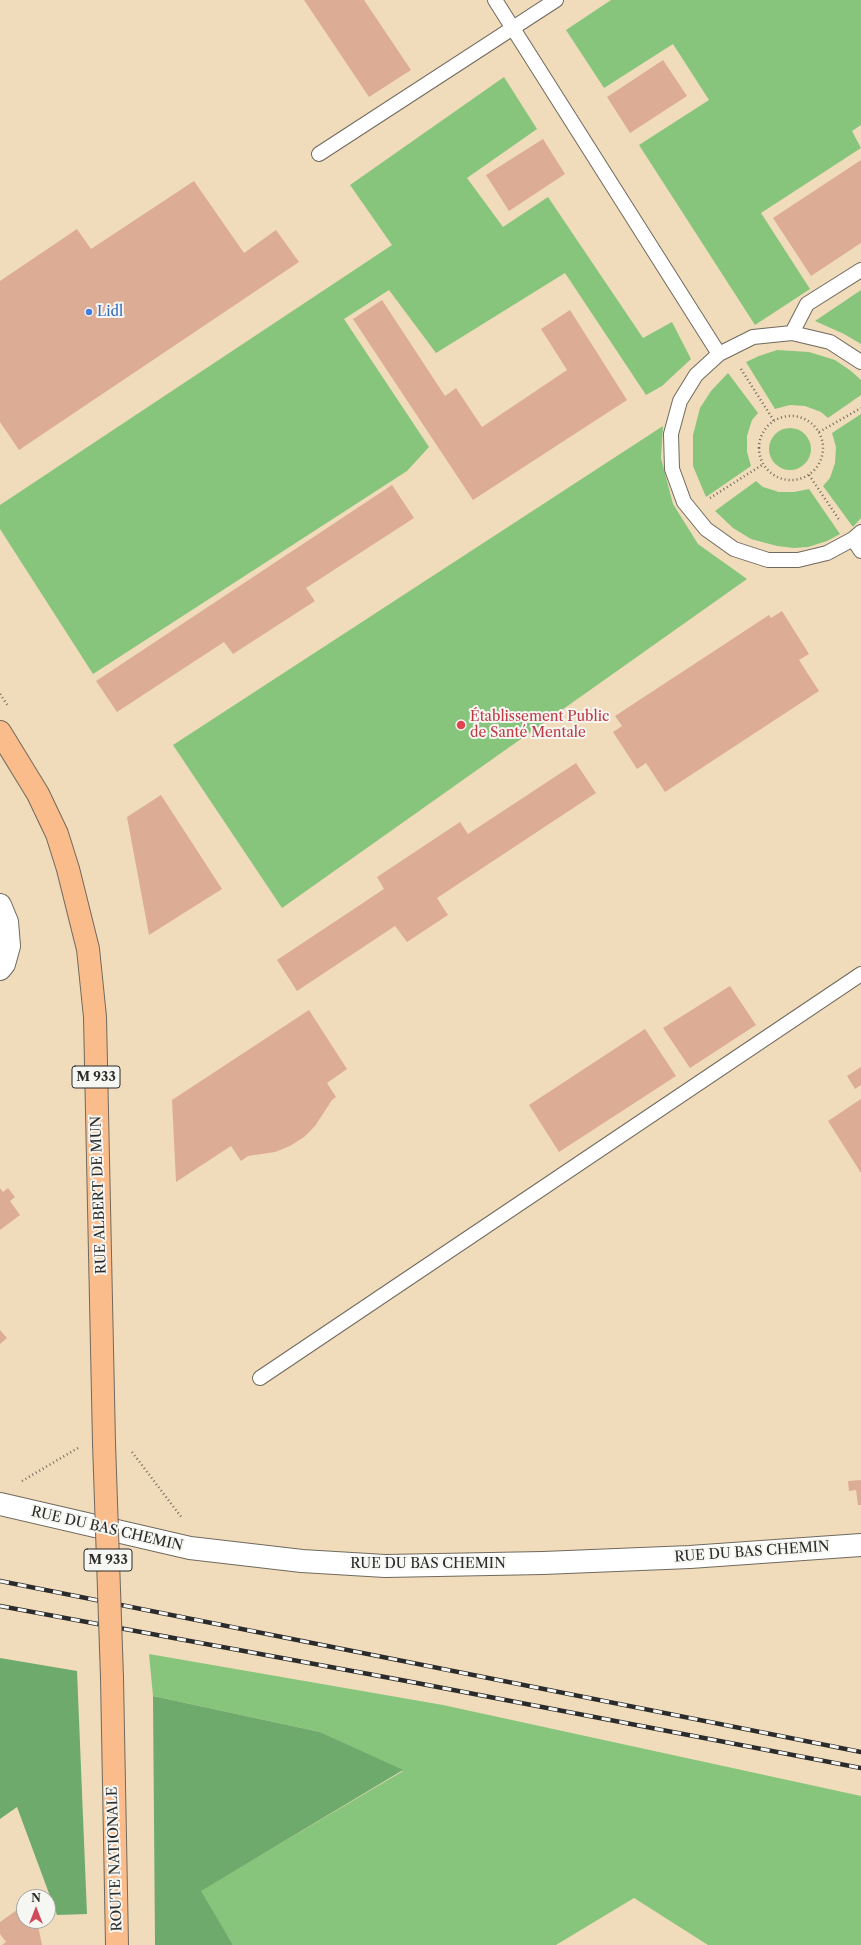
<!DOCTYPE html>
<html>
<head>
<meta charset="utf-8">
<style>
  body { margin:0 }
  #map { position:relative; width:861px; height:1945px; overflow:hidden; background:#f0dcbb; font-family:"Libre Caslon Text",serif }
  canvas { display:block }
  .north { position:absolute; left:16px; top:1889px; width:40px; height:40px; box-sizing:border-box; background:#f6f6f2; border:1px solid #a5a5a2; border-radius:50%; rotate:0deg; font-size:11px; font-weight:700; line-height:16px; text-align:center; color:#2b2b2b }
  .north::after { content:''; display:block; margin:auto; width:14px; height:18px; background:#d1495b; clip-path:polygon(50% 0,100% 100%,50% 72%,0 100%) }
</style>
</head>
<body>
<div id="map">
<canvas width="861" height="1945"></canvas>
<div class="north">N</div>
</div>
<script>
const context = document.querySelector('canvas').getContext('2d');
context.lineJoin = 'round';
function fillPath(path, color) { context.fillStyle = color; context.fill(path, 'evenodd'); }
const poly = rows => new Path2D(rows.map(r => 'M' + r).join(''));
function stroke(path, color, width, dash) { context.strokeStyle = color; context.lineWidth = width; context.lineCap = dash ? 'butt' : 'round'; context.setLineDash(dash || []); context.stroke(path); }
function write(font, color, halo, rows, align = 'center') {
  context.font = font + ' "Libre Caslon Text",serif'; context.lineWidth = 4; context.setLineDash([]); context.textBaseline = 'middle'; context.strokeStyle = halo; context.fillStyle = color; for (const [text, x, y, turn = 0] of rows) {
    context.save(); context.translate(x, y); context.rotate((+turn || 0) * Math.PI / 180); context.textAlign = isNaN(turn) ? turn : align; if (halo) context.strokeText(text, 0, 0); context.fillText(text, 0, 0); context.restore();
  }
}
fillPath(poly([
  [611,0,861,0,861,125,852,131,861,148,761,213,810,289,755,325,639,145,709,100,673,44,604,88,566,30],
  [504,77,537,129,467,178,503,227,548,197,643,338,672,322,691,359,662,386,646,395,565,273,436,353,389,290,344,319,429,447,407,471,93,674,0,529,0,505,392,245,350,185],
  [861,290,861,344,844,334,815,321],
  [777,350,809,352,835,360,851,371,861,380,861,395,828,418,821,412,805,406,790,405,775,409,746,362,759,356],
  [728,373,758,413,752,420,747,436,747,452,751,466,706,497,693,466,693,435,700,408,711,391],
  [861,414,861,518,853,527,823,486,830,478,835,463,836,447,832,433],
  [663,426,661,458,673,504,698,544,747,579,282,908,173,745],
  '769 449a21 21 0 1 1 42 0a21 21 0 1 1-42 0Z',
  [756,481,763,487,779,492,794,492,809,489,840,534,827,541,808,547,794,548,777,546,751,539,733,528,715,511],
  [149,1654,443,1705,861,1796,861,1945,708,1945,634,1898,556,1945,233,1945,200,1891,403,1771,320,1732,153,1696]
]), '#87c57c');
fillPath(poly([
  [0,1658,77,1671,87,1914,57,1915,17,1807,0,1819],
  [153,1696,320,1732,403,1770,201,1891,233,1945,155,1945]
]), '#6daa6c');
fillPath(poly([
  [304,0,364,0,411,70,369,97],
  [663,60,687,96,630,133,607,97],
  [543,139,565,174,509,211,486,175],
  [861,160,861,243,811,276,773,218],
  [194,181,244,253,276,230,299,262,19,450,0,422,0,281,77,229,91,249],
  [382,300,445,396,456,388,482,427,567,370,541,329,570,310,627,400,473,500,353,319],
  [392,485,414,518,306,588,315,601,233,654,224,642,117,712,96,681],
  [782,611,809,654,799,660,819,691,665,792,646,763,637,769,613,732,622,726,615,716,769,615,771,618],
  [576,763,596,793,437,898,448,915,407,942,395,926,297,991,277,960,384,889,377,877,460,822,468,834],
  [161,795,222,889,149,935,127,817],
  [730,986,756,1025,690,1068,663,1028],
  [309,1010,347,1069,327,1083,336,1097,332,1100,315,1126,304,1137,290,1146,275,1152,248,1156,241,1161,231,1146,176,1182,172,1100],
  [645,1029,676,1076,559,1152,529,1105],
  [861,1067,861,1085,855,1089,847,1076],
  [861,1099,861,1173,828,1121],
  [0,1188,3,1192,8,1188,15,1197,10,1201,20,1215,0,1230],
  [0,1330,7,1338,0,1344],
  [861,1480,861,1505,858,1505,856,1490,849,1491,848,1481],
  [24,1905,24,1921,37,1921,42,1945,2,1945,6,1942,0,1934,0,1922]
]), '#ddac95');
const service = poly([
  [495,0,719,354],
  [319,154,556,0],
  [792,333,807,304,861,270],
  [861,362,830,342,792,333,753,337,719,354,696,375,680,401,671,434,672,469,684,502,706,529,734,549,768,560,798,560,827,553,853,539,861,532],
  [853,539,861,551],
  [260,1378,861,974]
]);
const minor = poly([
  [0,905,7,922,9,946,4,964,0,969],
  [0,1504,190,1548,302,1561,385,1566,543,1563,690,1557,861,1545]
]);
const primary = poly([
  [0,732,38,794,57,834,68,869,88,949,95,1017,104,1443],
  [112,1678,117,1945]
]);
stroke(service, '#70695d', 16);
stroke(minor, '#70695d', 24);
stroke(primary, '#70695d', 24);
stroke(poly([
  [741,369,774,421],
  '759 448a32 32 0 1 1 64 0a32 32 0 1 1-64 0Z',
  [819,432,861,408],
  [809,475,840,521],
  [710,498,762,465],
  [0,694,8,706],
  [132,1452,182,1518],
  [22,1481,78,1448]
]), '#70695d', 2.5, [1, 3]);
stroke(service, '#fff', 14);
stroke(minor, '#fff', 22);
stroke(primary, '#fabc8b', 22);
const rail = poly([
  [0,1581,861,1752],
  [0,1606,401,1680,861,1768]
]);
stroke(rail, '#2b2b2b', 4.5);
stroke(rail, '#f6f6f2', 3, [9]);
const primaryBridge = poly([
  [104,1443,112,1678]
]);
stroke(primaryBridge, '#70695d', 24, []);
stroke(primaryBridge, '#fabc8b', 22);
for (const [x, y, r, color] of [
  [89,312,4,"#3f7fe0"],
  [461,725,5,"#e0444e"]
]) { const dot = new Path2D(); dot.arc(x, y, r, 0, 2 * Math.PI); context.fillStyle = color; context.fill(dot); stroke(dot, '#f6f6f2', 1.5); }
for (const [x, y, w] of [
  [96,1077,48],
  [108,1560,48]
]) { const box = new Path2D(); box.roundRect(x - w / 2, y - 11, w, 22, 3); context.fillStyle = '#f6f6f2'; context.fill(box); stroke(box, '#2b2b2b', 1); }
write('bold 13px', '#2b2b2b', null, [
  ["M 933",96,1077],
  ["M 933",108,1560]
]);
write('14px', '#366cbe', '#f6f6f2', [
  ["Lidl",97,312]
], 'left');
write('14px', '#be3a42', '#f6f6f2', [
  ["Établissement Public",470,717],
  ["de Santé Mentale",470,733]
], 'left');
write('14px', '#2b2b2b', '#f6f6f2', [
  ["RUE ALBERT DE MUN",99,1195,-92],
  ["RUE DU BAS CHEMIN",107,1529,13],
  ["RUE DU BAS CHEMIN",752,1552,-4],
  ["RUE DU BAS CHEMIN",428,1564],
  ["ROUTE NATIONALE",115,1859,-92]
]);
</script>
</body>
</html>
